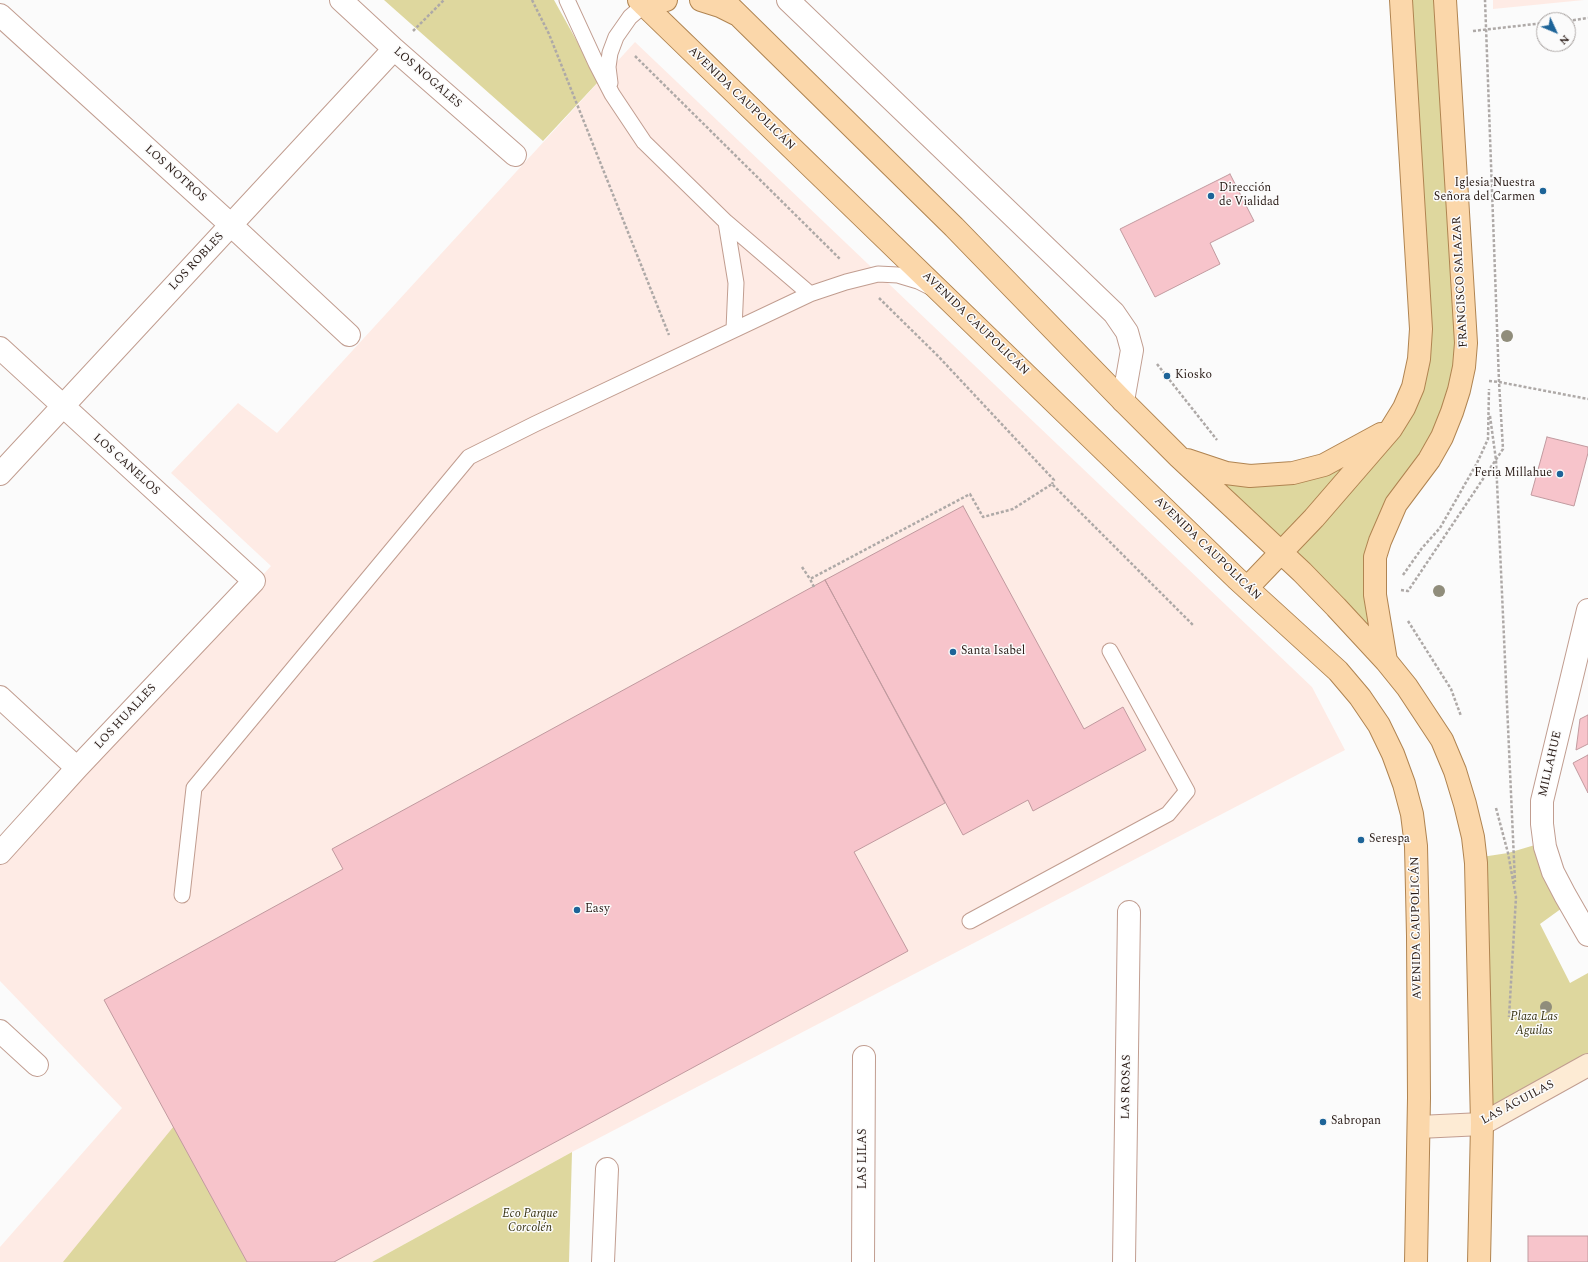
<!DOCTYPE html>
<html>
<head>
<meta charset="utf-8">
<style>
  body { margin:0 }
  #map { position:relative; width:1588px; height:1262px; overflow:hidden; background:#fbfbfb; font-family:Spectral,serif }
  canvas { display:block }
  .north { position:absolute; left:1536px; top:12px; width:40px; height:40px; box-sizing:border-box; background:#fbfbfb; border:1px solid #a7a19f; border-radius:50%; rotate:134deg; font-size:11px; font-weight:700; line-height:16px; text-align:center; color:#281a15 }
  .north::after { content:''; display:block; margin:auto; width:14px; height:18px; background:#1d6498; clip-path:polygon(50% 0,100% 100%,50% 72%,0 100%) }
</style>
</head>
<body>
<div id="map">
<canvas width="1588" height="1262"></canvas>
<div class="north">N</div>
</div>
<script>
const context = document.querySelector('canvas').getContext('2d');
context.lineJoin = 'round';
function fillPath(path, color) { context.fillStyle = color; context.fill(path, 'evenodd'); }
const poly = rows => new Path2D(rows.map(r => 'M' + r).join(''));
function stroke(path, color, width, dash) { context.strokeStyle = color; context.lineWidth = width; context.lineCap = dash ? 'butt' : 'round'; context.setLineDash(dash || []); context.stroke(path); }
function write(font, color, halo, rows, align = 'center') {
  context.font = font + ' Spectral,serif'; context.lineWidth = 3; context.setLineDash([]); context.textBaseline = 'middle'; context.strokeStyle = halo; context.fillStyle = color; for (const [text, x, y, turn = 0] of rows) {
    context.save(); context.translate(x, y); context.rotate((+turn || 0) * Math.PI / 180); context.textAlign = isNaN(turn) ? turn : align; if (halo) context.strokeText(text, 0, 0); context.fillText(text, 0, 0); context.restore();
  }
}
fillPath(poly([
  [1493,0,1584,0,1493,9],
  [635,42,1312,687,1345,750,572,1152,372,1262,0,1262,0,1247,122,1108,0,981,0,864,271,566,171,473,238,403,277,433]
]), '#feebe5');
fillPath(poly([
  [384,0,554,0,599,81,543,141],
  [1402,0,1445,0,1464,367,1380,541,1386,661,1179,457,1293,473,1391,429,1413,387],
  [1545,842,1569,903,1540,924,1570,983,1588,973,1588,1065,1482,1124,1475,858,1508,853],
  [174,1126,247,1262,63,1262],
  [572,1152,569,1262,372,1262]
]), '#ded79e');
const building = poly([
  [1230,174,1254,221,1210,243,1220,264,1155,297,1120,229,1230,174],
  [1547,437,1588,447,1588,453,1574,506,1531,495,1547,437],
  [963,506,1084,729,1123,707,1146,750,1033,811,1028,800,963,835,825,580,963,506],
  [825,580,945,803,854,852,908,951,334,1262,247,1262,104,1000,343,869,332,849,825,580],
  [1588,715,1588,744,1576,750,1580,719,1588,715],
  [1588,755,1588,793,1573,763,1588,755],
  [1528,1236,1588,1236,1588,1262,1528,1262,1528,1236]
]);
fillPath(building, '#f7c4cb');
stroke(building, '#c19a9f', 1);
const service = poly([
  [567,0,596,63,612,94,644,142,726,222,736,283,734,329],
  [610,83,608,67,610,53,616,37,630,17,644,5],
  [726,222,810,294],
  [182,895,194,788,469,457,535,424,810,294,846,282,878,274,898,275,918,281,930,287],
  [970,921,1168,814,1187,791,1110,651]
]);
const minor = poly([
  [341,0,394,49,515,155],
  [788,0,1114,313,1127,332,1132,350,1123,401],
  [0,15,231,225,349,335],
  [0,348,254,581,77,768,0,853],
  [0,474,394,49],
  [1588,610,1542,801,1542,824,1545,847,1553,872,1565,895,1588,935],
  [0,697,77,768],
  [0,1031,37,1065],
  [603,1262,607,1169],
  [863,1262,864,1057],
  [1124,1262,1129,912]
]);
const secondary = poly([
  [1419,1127,1482,1124,1588,1065]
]);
const primary = poly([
  [639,0,1237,579,1338,671,1360,697,1379,725,1393,754,1404,784,1412,814,1416,846,1418,936,1419,1098,1416,1262],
  [701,0,720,6,736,14],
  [723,0,954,227,1123,401,1179,457,1302,572,1336,607,1386,661,1407,687,1442,740,1455,771,1465,804,1473,837,1476,863,1482,1124,1479,1262],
  [644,5,666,0],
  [1187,460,1226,473,1250,476,1293,473,1324,465,1381,434],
  [1247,588,1314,518,1391,429,1404,408,1413,387,1419,359,1421,329,1401,0],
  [1386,661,1375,595,1375,557,1380,541,1396,504,1429,460,1442,437,1452,412,1459,390,1464,367,1466,343,1445,0]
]);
stroke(service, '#c19d90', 17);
stroke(minor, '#c19d90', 24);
stroke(secondary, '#c19d90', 24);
stroke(primary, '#b08451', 24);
stroke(poly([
  [532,0,549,34,669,335],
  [1568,21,1588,18],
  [413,31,444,0],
  [1473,31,1544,23],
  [635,56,840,259],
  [879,298,938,356,1054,480,1052,484],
  [1157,364,1217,440],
  [1489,381,1499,382,1588,399],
  [1490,416,1496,460,1515,882],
  [802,567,810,579],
  [1403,575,1422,548,1440,528,1477,463,1488,439,1489,389],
  [814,587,810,579,970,494,983,517,1013,509,1052,484,1193,625],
  [1401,590,1408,591,1503,449,1499,382,1485,0],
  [1408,621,1451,689,1461,716],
  [1496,808,1508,853,1516,897,1509,1017]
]), '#aea9a7', 2.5, [3, 2]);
stroke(service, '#fff', 15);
stroke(minor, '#fff', 22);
stroke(secondary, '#fdebd4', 22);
stroke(primary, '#fbd7aa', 22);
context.fillStyle = '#908d7b';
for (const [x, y] of [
  [1507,336],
  [1439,591],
  [1546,1007]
]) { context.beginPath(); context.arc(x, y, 6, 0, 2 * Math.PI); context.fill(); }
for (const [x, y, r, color] of [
  [1543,191,4,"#1d6498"],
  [1211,196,4,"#1d6498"],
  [1167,376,4,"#1d6498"],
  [1560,474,4,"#1d6498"],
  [953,652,4,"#1d6498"],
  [1361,840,4,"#1d6498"],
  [577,910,4,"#1d6498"],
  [1323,1122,4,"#1d6498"]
]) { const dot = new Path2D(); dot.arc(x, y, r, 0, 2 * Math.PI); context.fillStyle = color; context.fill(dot); stroke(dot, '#fbfbfb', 1.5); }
write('12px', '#281a15', '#fbfbfb', [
  ["LOS NOGALES",427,78,41],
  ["AVENIDA CAUPOLICÁN",741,99,44],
  ["LOS NOTROS",175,174,42],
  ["LOS ROBLES",197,262,-47],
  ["FRANCISCO SALAZAR",1461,282,-93],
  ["AVENIDA CAUPOLICÁN",975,324,44],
  ["LOS CANELOS",126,465,42],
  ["AVENIDA CAUPOLICÁN",1207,549,44],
  ["LOS HUALLES",126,717,-47],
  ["MILLAHUE",1551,764,-77],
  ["AVENIDA CAUPOLICÁN",1417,928,-91],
  ["LAS ROSAS",1127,1087,-89],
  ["LAS ÁGUILAS",1518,1103,-28],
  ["LAS LILAS",864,1159,-90]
]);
write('12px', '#281a15', '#fbfbfb', [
  ["Iglesia Nuestra",1535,184,"right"],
  ["Señora del Carmen",1535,198,"right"],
  ["Dirección",1219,189],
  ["de Vialidad",1219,203],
  ["Kiosko",1175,376],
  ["Feria Millahue",1552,474,"right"],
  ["Santa Isabel",961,652],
  ["Serespa",1369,840],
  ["Easy",585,910],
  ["Sabropan",1331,1122]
], 'left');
write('italic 12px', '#383312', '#fbfbfb', [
  ["Plaza Las",1534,1018],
  ["Aguilas",1534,1032],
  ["Eco Parque",530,1215],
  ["Corcolén",530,1229]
]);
</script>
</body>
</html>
